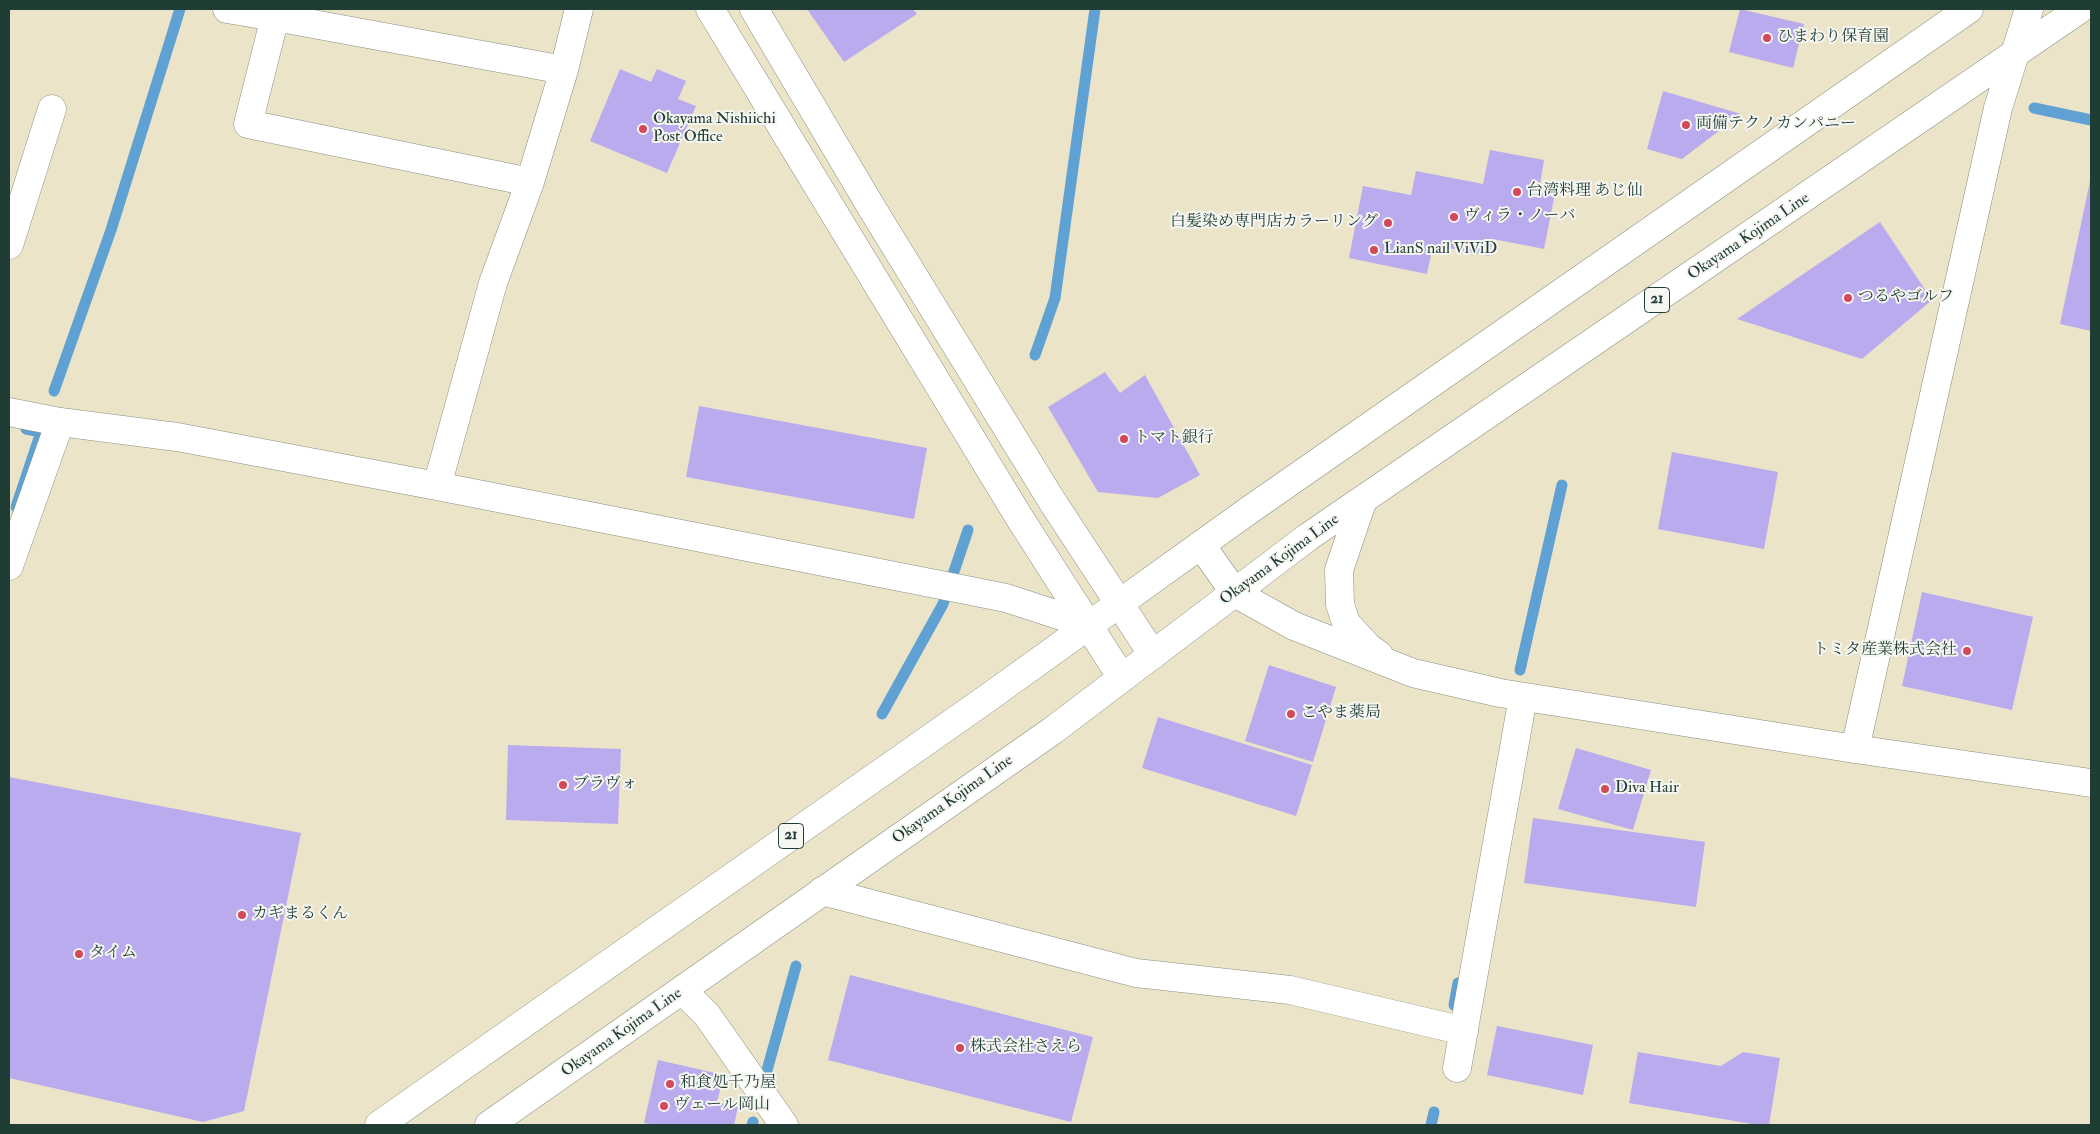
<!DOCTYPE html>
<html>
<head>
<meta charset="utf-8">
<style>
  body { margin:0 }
  #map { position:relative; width:2100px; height:1134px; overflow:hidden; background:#ece4c8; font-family:"IM FELL Double Pica",serif }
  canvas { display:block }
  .frame { position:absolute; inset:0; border:10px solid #1f3d34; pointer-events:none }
</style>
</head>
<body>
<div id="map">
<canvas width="2100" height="1134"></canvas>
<div class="frame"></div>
</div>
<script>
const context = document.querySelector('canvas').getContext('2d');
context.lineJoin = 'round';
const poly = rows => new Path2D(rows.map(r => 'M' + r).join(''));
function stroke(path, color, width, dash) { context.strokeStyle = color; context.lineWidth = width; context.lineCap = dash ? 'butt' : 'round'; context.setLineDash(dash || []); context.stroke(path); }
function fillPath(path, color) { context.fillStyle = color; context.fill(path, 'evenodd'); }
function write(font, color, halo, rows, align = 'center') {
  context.font = font + ' "IM FELL Double Pica","Noto Serif JP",serif'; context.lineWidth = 4; context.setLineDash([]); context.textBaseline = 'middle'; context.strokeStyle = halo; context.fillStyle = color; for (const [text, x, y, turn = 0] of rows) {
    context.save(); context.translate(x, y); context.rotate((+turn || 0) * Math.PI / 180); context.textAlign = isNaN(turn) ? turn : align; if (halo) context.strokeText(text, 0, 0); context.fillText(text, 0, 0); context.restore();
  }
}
stroke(poly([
  [2034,108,2091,120],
  [1035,355,1055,298,1095,9],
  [54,391,111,230,180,9],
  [16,507,41,432,26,429],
  [1520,670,1562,485],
  [882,714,943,604,968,530],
  [1454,1005,1458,983],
  [766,1074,796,966],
  [752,1125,753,1122],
  [1431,1125,1434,1112]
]), '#5fa1d3', 11);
fillPath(poly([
  [807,9,913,9,917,14,844,62],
  [1740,9,1804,24,1793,68,1729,52],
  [620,69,651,82,657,69,686,81,678,99,696,106,667,173,590,141],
  [1663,91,1741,114,1682,159,1647,149],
  [1490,150,1544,160,1540,185,1556,188,1544,249,1493,239,1489,256,1433,245,1427,274,1349,258,1363,186,1411,195,1416,171,1483,184],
  [2090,181,2091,181,2091,331,2060,324],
  [1880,222,1932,300,1862,359,1737,319],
  [1105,372,1120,393,1145,375,1200,475,1158,498,1098,492,1048,407],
  [699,406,927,448,914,519,686,477],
  [1672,452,1778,472,1764,549,1658,529],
  [1922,592,2033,617,2012,710,1902,686],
  [1269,665,1336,687,1313,762,1245,741],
  [1158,717,1312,765,1296,816,1142,768],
  [508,745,621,749,618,824,506,820],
  [1576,748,1651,770,1633,830,1558,809],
  [9,777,301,833,244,1111,203,1122,9,1078],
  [1533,818,1705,842,1696,907,1524,883],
  [850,975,1093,1037,1071,1122,828,1060],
  [1497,1026,1593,1045,1583,1095,1487,1075],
  [1638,1052,1721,1066,1743,1052,1780,1058,1769,1125,1758,1125,1629,1103],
  [658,1060,724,1075,717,1102,738,1107,734,1125,654,1125,644,1123]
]), '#b9abed');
const minor = poly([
  [227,9,275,17],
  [710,9,1019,517,1122,678],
  [754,9,873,210,1052,501,1153,655],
  [530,182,248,124,275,17,564,70],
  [9,245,52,109],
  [9,412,60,422,177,437,437,486,961,589,1006,598,1089,625],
  [437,486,493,283,530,182,564,70,579,9],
  [1362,502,1339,570,1340,604,1346,623,1368,647,1379,655],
  [1201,545,1235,593,1294,626,1413,673,1500,693,1855,749,2091,783],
  [9,566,60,422],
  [1855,749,1998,108,2029,9],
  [822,891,1136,973,1290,990,1464,1031],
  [683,991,707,1015,784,1125],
  [1457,1068,1523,697]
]);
const major = poly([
  [379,1125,982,702,1248,511,1969,9],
  [489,1125,1052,731,1308,537,2080,9]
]);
stroke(minor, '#86907e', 29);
stroke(major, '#86907e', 29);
stroke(minor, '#fff', 28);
stroke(major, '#fff', 28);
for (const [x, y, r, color] of [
  [1767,38,5,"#d1495b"],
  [1686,125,5,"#d1495b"],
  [643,129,5,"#d1495b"],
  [1517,192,5,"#d1495b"],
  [1454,217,5,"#d1495b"],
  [1388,223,5,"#d1495b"],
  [1374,250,5,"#d1495b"],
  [1848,298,5,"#d1495b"],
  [1124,439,5,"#d1495b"],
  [1967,651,5,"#d1495b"],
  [1291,714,5,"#d1495b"],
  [563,785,5,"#d1495b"],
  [1605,789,5,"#d1495b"],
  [242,915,5,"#d1495b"],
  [79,954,5,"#d1495b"],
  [960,1048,5,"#d1495b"],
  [670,1084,5,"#d1495b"],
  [664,1106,5,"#d1495b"]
]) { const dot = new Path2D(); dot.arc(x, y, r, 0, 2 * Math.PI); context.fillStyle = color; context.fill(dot); stroke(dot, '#f6f6f2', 2); }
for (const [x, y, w] of [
  [1657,300,25],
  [791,836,25]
]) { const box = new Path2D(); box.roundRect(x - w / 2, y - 12.5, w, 25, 4); context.fillStyle = '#f6f6f2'; context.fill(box); stroke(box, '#1f3d34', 1); }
write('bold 15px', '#1f3d34', null, [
  ["21",1657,300],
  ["21",791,836]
]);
write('16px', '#1f3d34', '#f6f6f2', [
  ["ひまわり保育園",1777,38],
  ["Okayama Nishiichi",653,120],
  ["Post Office",653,138],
  ["両備テクノカンパニー",1696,125],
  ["台湾料理 あじ仙",1527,192],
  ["ヴィラ・ノーバ",1464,217],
  ["白髪染め専門店カラーリング",1378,223,"right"],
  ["LianS nail ViViD",1384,250],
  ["つるやゴルフ",1858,298],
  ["トマト銀行",1134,439],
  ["トミタ産業株式会社",1957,651,"right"],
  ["こやま薬局",1301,714],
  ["ブラヴォ",573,785],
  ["Diva Hair",1615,789],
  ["カギまるくん",252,915],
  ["タイム",89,954],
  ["株式会社さえら",970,1048],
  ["和食処千乃屋",680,1084],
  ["ヴェール岡山",674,1106]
], 'left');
write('16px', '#1f3d34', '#f6f6f2', [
  ["Okayama Kojima Line",1749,237,-34],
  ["Okayama Kojima Line",1280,560,-36],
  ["Okayama Kojima Line",953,800,-35],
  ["Okayama Kojima Line",622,1033,-35]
]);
</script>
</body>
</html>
